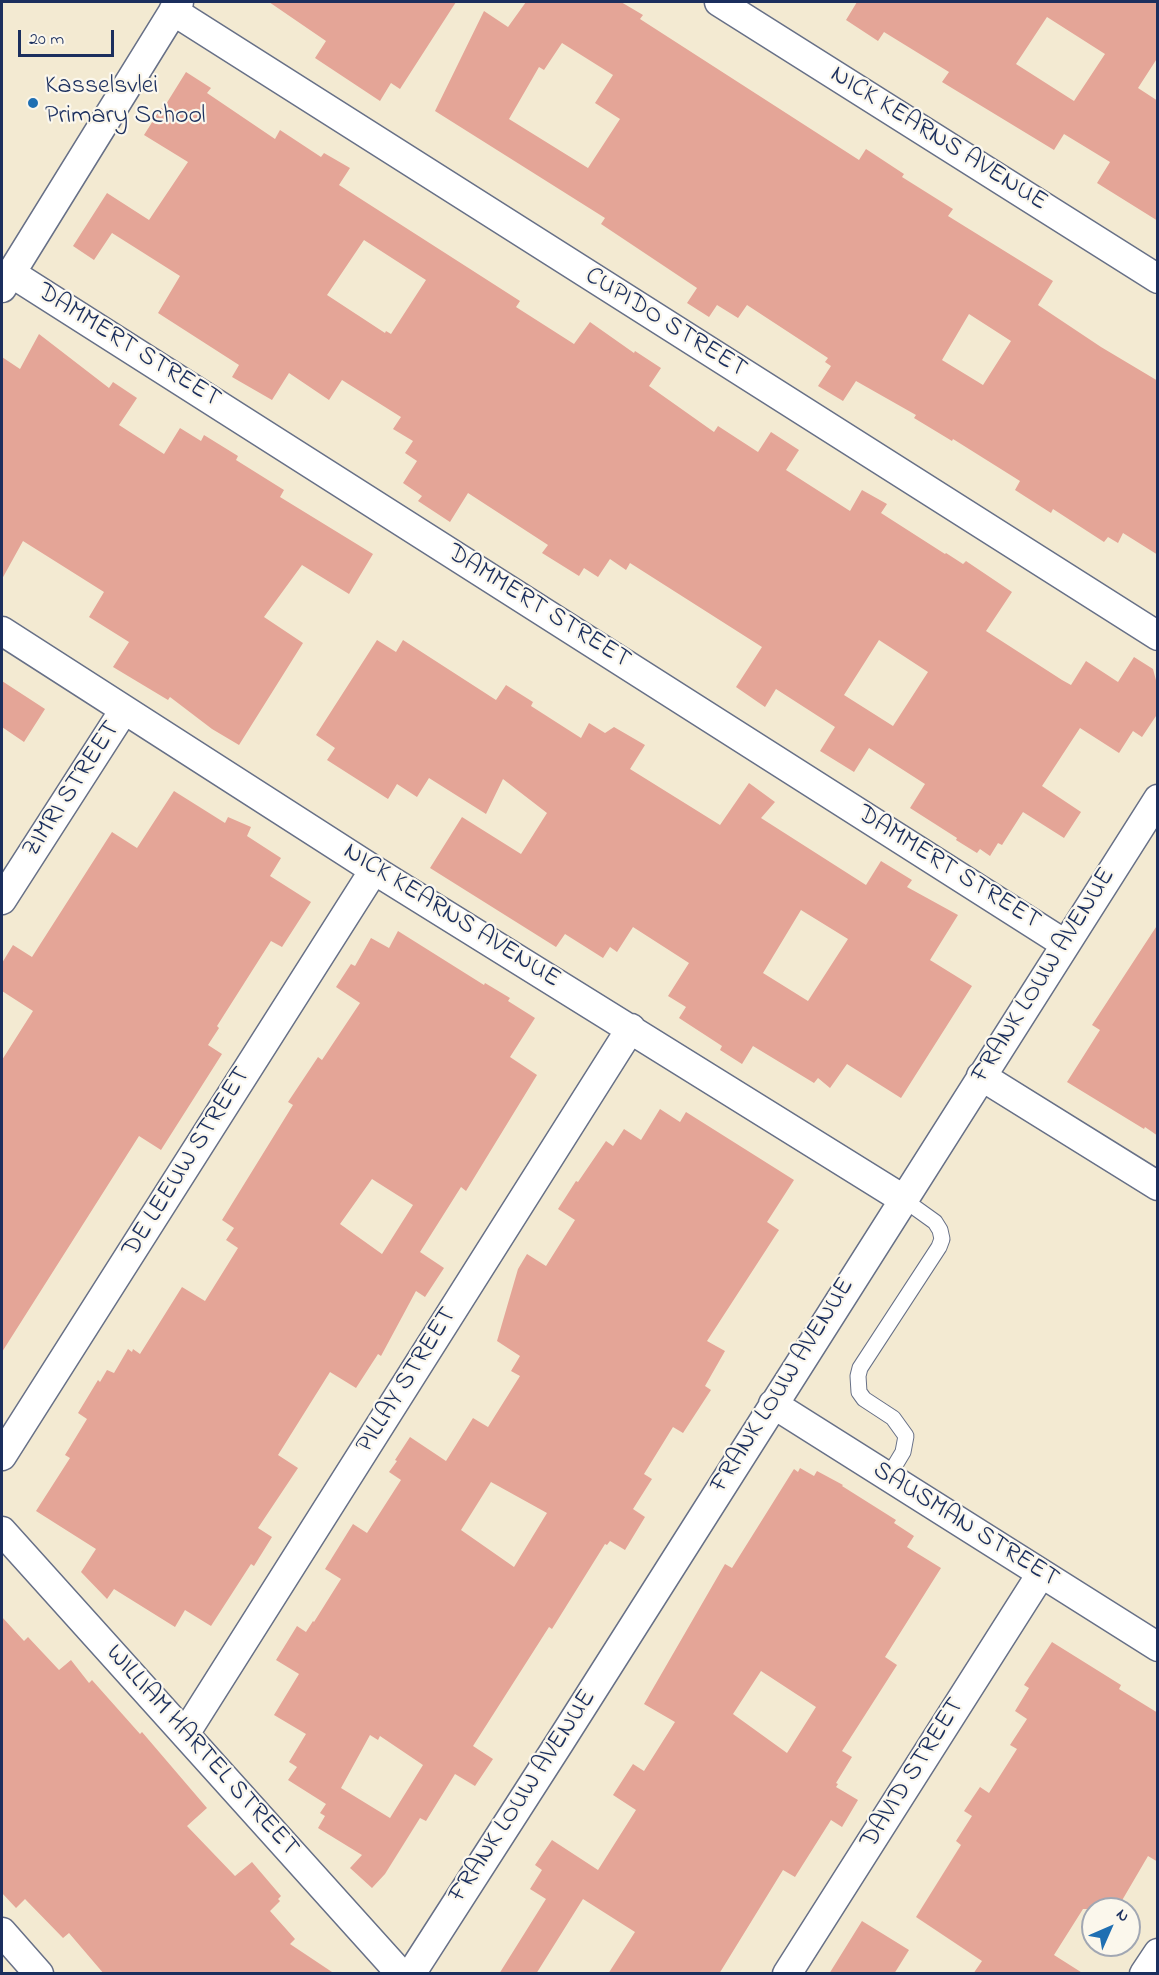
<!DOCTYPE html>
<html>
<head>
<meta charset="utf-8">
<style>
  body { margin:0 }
  #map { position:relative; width:1159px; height:1975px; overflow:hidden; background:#f3ead2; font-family:"Indie Flower",sans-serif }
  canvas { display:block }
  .frame { position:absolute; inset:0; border:3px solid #1b2f5e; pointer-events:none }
  .north { position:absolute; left:1081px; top:1897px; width:60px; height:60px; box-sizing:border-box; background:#fbf7ec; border:2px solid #a1a7b3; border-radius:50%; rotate:45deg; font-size:16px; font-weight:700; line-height:24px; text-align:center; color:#1b2f5e }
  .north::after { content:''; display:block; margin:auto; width:21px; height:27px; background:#1f6fb2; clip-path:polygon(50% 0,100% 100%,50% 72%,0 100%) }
  .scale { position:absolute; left:18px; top:30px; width:96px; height:27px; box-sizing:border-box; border:3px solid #1b2f5e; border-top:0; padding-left:8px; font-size:18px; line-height:21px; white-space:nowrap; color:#1b2f5e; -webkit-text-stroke:4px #fbf7ec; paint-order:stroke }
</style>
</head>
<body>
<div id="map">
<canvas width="1159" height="1975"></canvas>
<div class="frame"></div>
<div class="north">N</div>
<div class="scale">20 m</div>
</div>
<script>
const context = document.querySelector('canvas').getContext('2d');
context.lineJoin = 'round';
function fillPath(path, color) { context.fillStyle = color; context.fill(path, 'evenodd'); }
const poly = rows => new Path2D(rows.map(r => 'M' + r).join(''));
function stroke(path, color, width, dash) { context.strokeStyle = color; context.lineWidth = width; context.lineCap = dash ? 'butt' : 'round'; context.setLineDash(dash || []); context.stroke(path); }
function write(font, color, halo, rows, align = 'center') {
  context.font = font + ' "Indie Flower",sans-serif'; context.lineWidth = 4.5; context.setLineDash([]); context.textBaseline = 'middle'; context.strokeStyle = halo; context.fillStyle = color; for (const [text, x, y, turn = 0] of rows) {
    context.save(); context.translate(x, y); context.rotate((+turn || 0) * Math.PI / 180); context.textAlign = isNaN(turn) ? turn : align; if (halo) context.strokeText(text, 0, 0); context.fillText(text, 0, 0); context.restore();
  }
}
fillPath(poly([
  [269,2,456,2,400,89,391,83,380,101,315,58,326,41],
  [526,2,621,2,643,15,640,19,859,160,866,149,904,174,902,177,953,209,948,216,1053,281,1038,305,1101,347,1158,381,1158,555,1123,533,1118,543,1108,537,1104,542,1053,509,1051,513,1015,490,1020,481,953,439,952,441,914,418,916,415,856,381,843,401,818,386,831,366,825,362,828,358,747,305,738,318,717,305,709,317,687,303,697,288,601,224,605,218,435,111,484,11,508,27],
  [562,43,613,75,595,103,620,119,588,168,509,119,539,67,544,70],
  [969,314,1011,341,983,385,942,360],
  [857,2,1158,2,1158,57,1138,88,1158,101,1158,221,1097,183,1110,162,1064,134,1054,150,942,82,949,72,884,32,878,41,846,20],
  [1047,17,1105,54,1074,101,1016,64],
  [186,72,211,88,207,93,275,139,280,130,321,157,324,153,350,168,339,185,520,301,516,307,574,344,590,322,634,353,635,351,661,368,649,386,714,432,718,426,758,452,771,432,799,450,786,470,850,511,862,490,887,504,881,513,945,554,946,553,963,564,966,561,1012,592,986,631,1062,680,1071,685,1086,661,1118,682,1134,657,1153,669,1158,688,1158,713,1142,737,1133,731,1119,753,1080,728,1042,786,1081,812,1064,838,1023,812,1002,845,998,843,990,856,980,849,977,853,956,840,957,838,910,808,925,784,869,748,854,772,820,751,835,727,776,689,765,707,736,687,762,647,630,563,626,570,610,559,598,577,584,568,579,576,542,553,548,545,468,493,450,522,418,501,422,496,403,483,417,461,405,453,413,441,393,429,401,417,342,380,329,400,289,373,272,400,232,377,239,365,158,313,180,276,112,233,94,260,73,246,107,193,149,220,188,162,144,135,161,108,163,109],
  [364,240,426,280,391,334,386,331,385,333,327,295],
  [879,640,928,672,893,726,844,695],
  [39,334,109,388,113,382,137,398,119,425,164,454,180,428,201,441,204,435,238,456,236,460,284,490,280,497,373,554,349,594,302,565,264,617,303,643,239,745,212,729,170,697,168,700,113,667,129,642,89,617,104,592,23,541,2,579,2,357,20,369],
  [377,640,396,652,403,640,496,700,506,685,533,702,531,706,581,738,589,723,605,733,614,727,645,745,630,769,720,825,749,783,775,802,761,818,866,885,881,861,912,880,907,887,958,915,930,960,972,986,901,1098,847,1064,830,1088,818,1078,814,1083,753,1046,742,1064,720,1050,722,1046,679,1018,686,1007,668,996,689,963,633,927,617,952,610,947,603,958,565,934,556,947,430,868,462,817,521,854,547,813,503,779,486,814,429,778,417,797,397,784,388,799,327,760,335,748,316,735],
  [801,910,848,939,808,1001,763,973],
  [2,681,45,709,24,742,2,727],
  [174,791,225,823,228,817,251,827,247,836,281,858,270,876,311,902,282,947,271,941,217,1026,219,1028,208,1045,222,1054,161,1150,139,1136,2,1352,2,1060,33,1011,2,991,2,963,13,945,32,957,112,832,137,848],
  [1158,924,1158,1136,1145,1127,1144,1129,1067,1082,1100,1030,1092,1025],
  [398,931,484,985,485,983,510,998,508,1001,535,1018,510,1057,537,1075,466,1191,461,1187,420,1252,444,1268,425,1297,416,1291,381,1356,378,1354,356,1388,330,1372,278,1455,298,1468,258,1528,272,1537,254,1566,251,1564,211,1626,185,1610,175,1627,114,1589,107,1599,81,1572,96,1549,36,1511,70,1458,65,1455,87,1419,78,1413,98,1380,100,1382,107,1370,114,1373,128,1349,132,1352,133,1349,140,1354,182,1287,205,1301,238,1248,226,1240,234,1228,222,1220,293,1105,288,1102,318,1057,322,1060,360,1003,336,987,351,964,355,966,371,938,389,948],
  [372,1179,413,1205,382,1254,340,1224],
  [660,1109,680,1122,686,1112,794,1180,767,1222,779,1230,707,1341,725,1351,705,1386,711,1390,683,1433,673,1427,644,1474,652,1479,633,1509,645,1517,625,1550,610,1541,607,1545,605,1544,552,1629,549,1627,473,1746,493,1759,475,1786,455,1774,426,1821,420,1818,385,1874,372,1888,350,1868,362,1855,318,1828,325,1816,320,1813,326,1804,288,1780,297,1767,289,1762,306,1734,274,1715,299,1674,276,1660,297,1626,306,1632,313,1621,314,1622,341,1579,325,1569,353,1524,367,1533,401,1480,389,1472,397,1461,395,1460,410,1437,446,1461,473,1418,488,1427,520,1376,511,1371,520,1356,497,1341,518,1269,527,1254,546,1266,575,1220,558,1209,576,1181,578,1182,606,1141,613,1146,624,1129,641,1140],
  [491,1482,547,1513,514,1567,461,1530],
  [370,1735,378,1740,380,1736,423,1765,390,1818,341,1788],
  [800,1468,814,1476,817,1471,843,1485,842,1486,896,1520,894,1523,914,1536,907,1547,941,1568,885,1657,897,1665,842,1751,852,1757,836,1783,838,1784,836,1787,858,1800,842,1827,831,1820,795,1877,783,1870,719,1974,608,1974,635,1932,583,1899,536,1974,499,1974,546,1899,530,1889,542,1870,535,1865,552,1840,598,1870,636,1810,613,1795,633,1764,644,1771,675,1722,644,1704,725,1564,732,1568,794,1469,798,1472],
  [761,1671,816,1707,787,1753,733,1714],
  [2,1617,24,1641,28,1637,59,1670,71,1660,89,1683,92,1680,140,1734,142,1732,207,1808,187,1826,235,1876,252,1862,281,1896,278,1899,280,1901,270,1911,295,1939,290,1944,335,1974,104,1974,69,1933,63,1938,25,1899,16,1908,2,1893],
  [1052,1642,1121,1685,1119,1689,1158,1713,1158,1862,1148,1856,1117,1909,1083,1909,1054,1955,1084,1974,973,1974,982,1961,916,1917,961,1845,956,1841,972,1816,964,1811,980,1787,989,1793,1017,1749,1010,1745,1027,1719,1015,1711,1029,1688,1024,1685],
  [862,1921,909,1950,894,1974,829,1974]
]), '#e4a597');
const lane = poly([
  [888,1477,903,1452,906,1436,893,1418,864,1399,859,1392,858,1376,860,1368,939,1247,942,1239,940,1230,935,1222,903,1199]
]);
const street = poly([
  [719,2,1158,279],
  [173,11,1158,636],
  [11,273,1065,944],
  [2,288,179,2],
  [2,631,374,870,903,1199],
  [2,900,124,710],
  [981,1076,1158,1186],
  [773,1404,1158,1647],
  [2,1456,374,870],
  [2,1531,401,1974],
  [185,1734,631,1028],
  [2,1932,39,1974],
  [411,1974,560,1742,1158,799],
  [787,1974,1041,1574],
  [1144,1974,1158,1953]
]);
stroke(lane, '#677087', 17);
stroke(street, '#677087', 31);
stroke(lane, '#fff', 15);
stroke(street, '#fff', 28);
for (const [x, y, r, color] of [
  [33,103,6,"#1f6fb2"]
]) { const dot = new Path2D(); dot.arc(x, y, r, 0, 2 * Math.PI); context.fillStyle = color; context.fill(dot); stroke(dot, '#fbf7ec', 2); }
write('26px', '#1b2f5e', '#fbf7ec', [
  ["Kasselsvlei",45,88],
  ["Primary School",45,118]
], 'left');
write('26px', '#1b2f5e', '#fbf7ec', [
  ["NICK KEARNS AVENUE",938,140,32],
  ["CUPIDO STREET",665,324,32],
  ["DAMMERT STREET",128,347,32],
  ["DAMMERT STREET",538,608,32],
  ["ZIMRI STREET",73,790,-57],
  ["DAMMERT STREET",948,869,32],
  ["NICK KEARNS AVENUE",451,917,32],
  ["FRANK LOUW AVENUE",1045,976,-58],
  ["DE LEEUW STREET",188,1163,-58],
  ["PILLAY STREET",408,1381,-58],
  ["FRANK LOUW AVENUE",784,1386,-58],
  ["SAUSMAN STREET",965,1526,32],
  ["WILLIAM HARTEL STREET",201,1752,48],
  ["DAVID STREET",914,1774,-58],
  ["FRANK LOUW AVENUE",524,1797,-57]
]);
</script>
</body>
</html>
